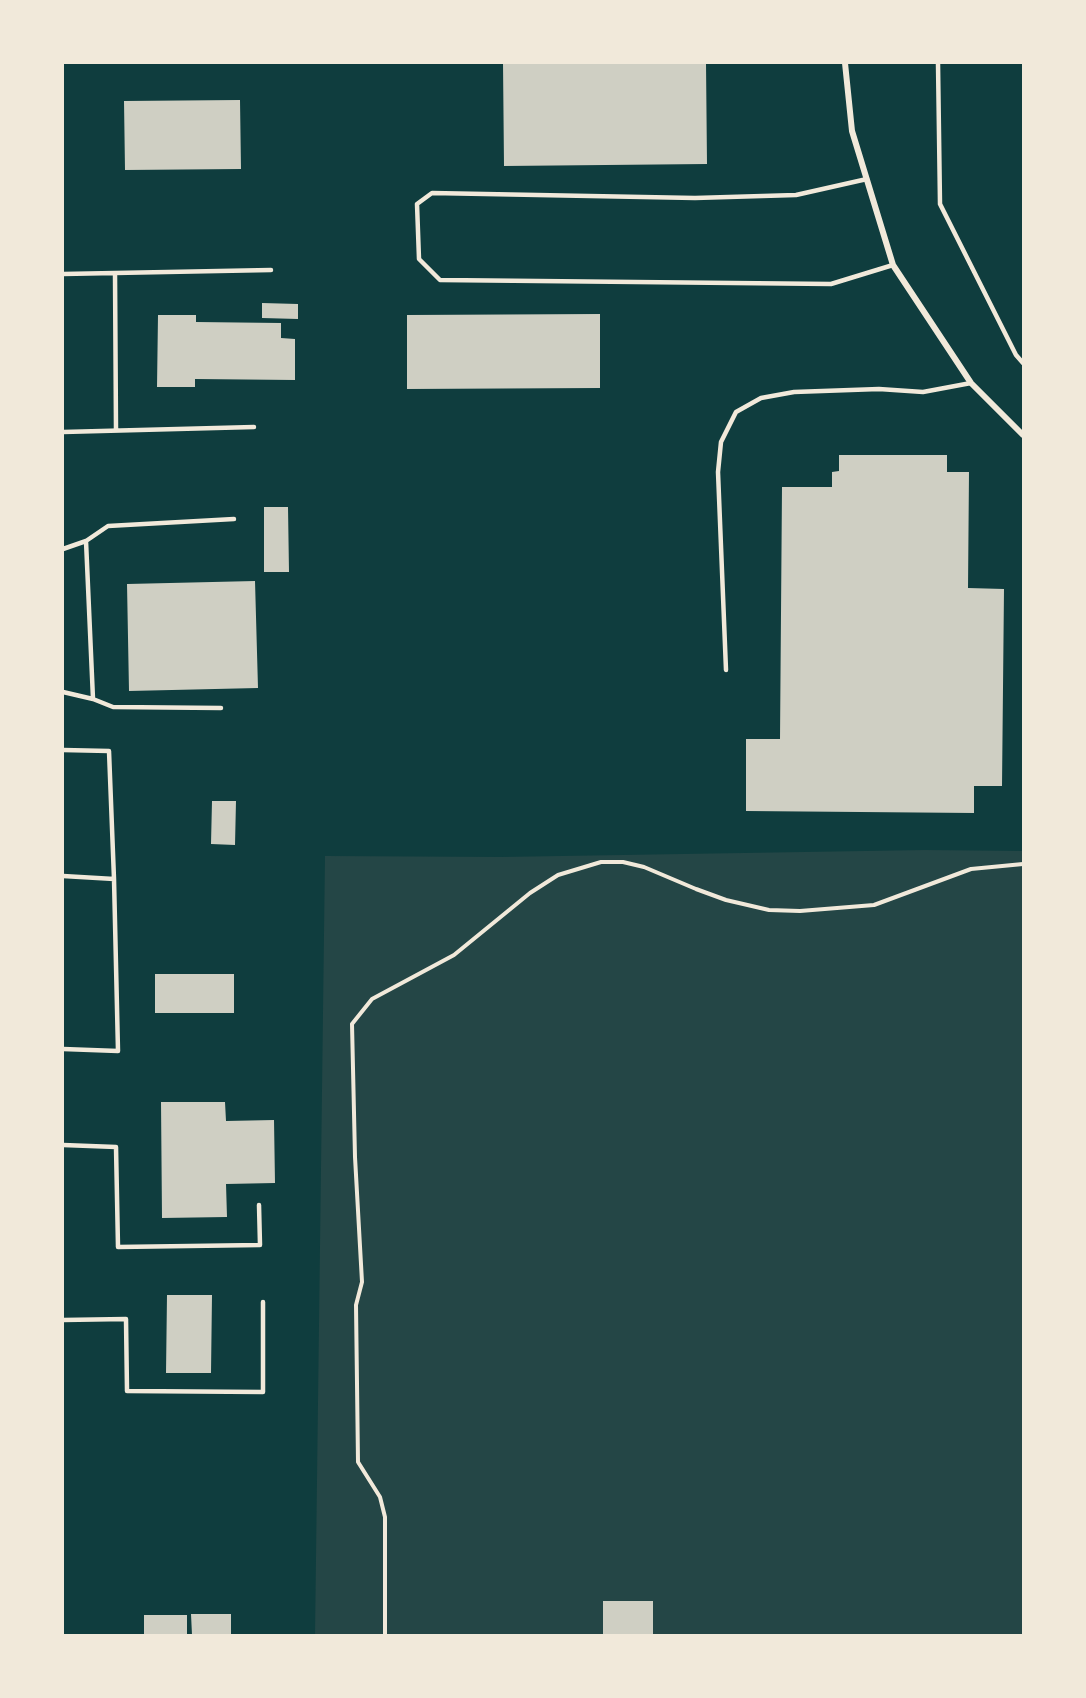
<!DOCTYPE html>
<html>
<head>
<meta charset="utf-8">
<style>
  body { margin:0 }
  #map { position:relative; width:1086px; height:1698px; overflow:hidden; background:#0f3d3e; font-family:Manrope,sans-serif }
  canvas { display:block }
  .frame { position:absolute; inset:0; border:64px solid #f1e9da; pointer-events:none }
</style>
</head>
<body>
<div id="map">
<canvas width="1086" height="1698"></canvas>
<div class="frame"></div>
</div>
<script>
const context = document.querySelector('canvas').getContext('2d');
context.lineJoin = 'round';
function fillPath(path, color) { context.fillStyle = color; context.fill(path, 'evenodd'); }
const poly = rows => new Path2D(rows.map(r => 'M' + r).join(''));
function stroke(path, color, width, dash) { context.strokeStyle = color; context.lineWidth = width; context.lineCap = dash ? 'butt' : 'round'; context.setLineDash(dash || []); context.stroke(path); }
fillPath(poly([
  [925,850,1023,851,1023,1635,315,1635,325,856,501,857]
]), '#244646');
fillPath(poly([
  [503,63,706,63,707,164,504,166],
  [240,100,241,169,125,170,124,101],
  [262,303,298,304,298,319,262,318],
  [600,314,600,388,407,389,407,315],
  [158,315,196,315,196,322,281,323,281,338,295,339,295,380,195,379,195,387,157,387],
  [839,455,947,455,947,472,969,472,968,588,1004,589,1002,786,974,786,974,813,746,811,746,739,780,739,782,487,832,487,832,472,839,471],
  [264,507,288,507,289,572,264,572],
  [255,581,258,688,129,691,127,584],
  [212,801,236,801,235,845,211,844],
  [155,974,234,974,234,1013,155,1013],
  [161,1102,225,1102,226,1121,274,1120,275,1183,226,1184,227,1217,162,1218],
  [167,1295,212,1295,211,1373,166,1373],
  [603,1601,653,1601,653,1635,603,1635],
  [191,1614,231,1614,231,1635,192,1635],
  [144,1615,187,1615,187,1635,144,1635]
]), '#cfcfc3');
stroke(poly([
  [385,1635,385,1517,380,1497,358,1462,356,1305,362,1282,355,1157,352,1024,372,999,454,955,530,893,558,875,601,862,623,862,644,867,696,889,726,900,769,910,800,911,874,905,971,869,1023,864]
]), '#f1e9da', 4);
stroke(poly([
  [938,63,940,204,1016,355,1023,363],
  [867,179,796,195,695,198,432,193,417,204,419,259,440,280,831,284,893,265],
  [115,273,116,430],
  [63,274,271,270],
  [63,432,254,427],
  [86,541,93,699],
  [63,549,86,541,108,526,234,519],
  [726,670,718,472,721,442,736,412,761,398,794,392,879,389,923,392,971,383],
  [63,692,93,699,113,707,221,708],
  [63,750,109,751,114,879],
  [63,876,114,879,118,1051,63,1049],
  [63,1145,116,1147,118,1247,260,1245,259,1205],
  [63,1320,126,1319,127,1391,263,1392,263,1302]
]), '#f1e9da', 4.5);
stroke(poly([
  [845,63,852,131,893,265,971,383,1023,435]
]), '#f1e9da', 6);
</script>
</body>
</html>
